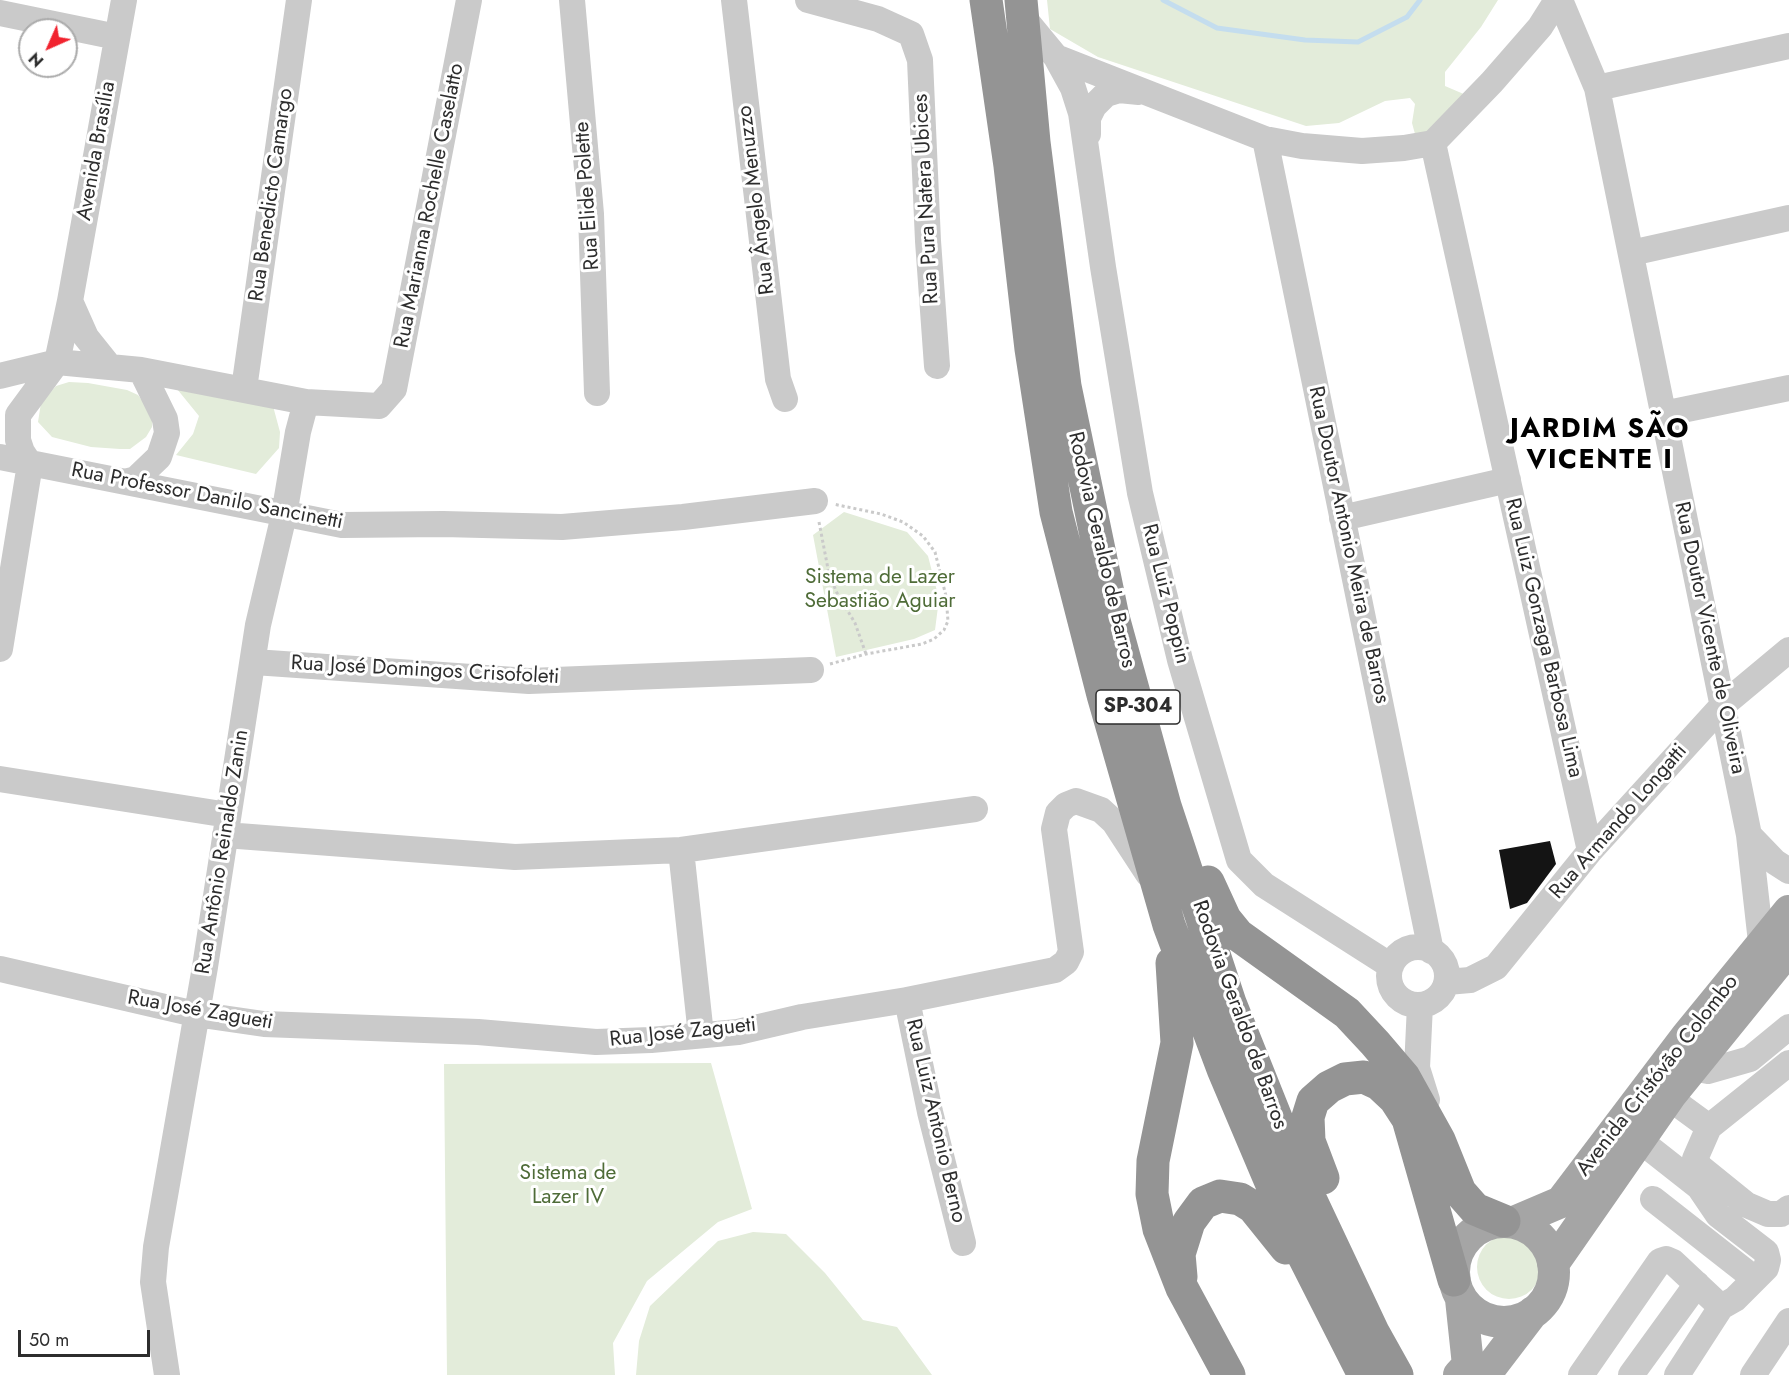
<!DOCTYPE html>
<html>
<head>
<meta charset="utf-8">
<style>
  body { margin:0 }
  #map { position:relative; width:1789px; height:1375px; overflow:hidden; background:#fff; font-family:Jost,sans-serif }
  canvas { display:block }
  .north { position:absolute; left:18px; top:18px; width:60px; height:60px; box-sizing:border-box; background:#fff; border:2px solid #ababab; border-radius:50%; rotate:225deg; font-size:16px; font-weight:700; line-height:24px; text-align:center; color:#2d2d2d }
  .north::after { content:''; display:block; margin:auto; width:21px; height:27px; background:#f1232f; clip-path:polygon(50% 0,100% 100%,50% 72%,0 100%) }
  .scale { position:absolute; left:18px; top:1330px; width:132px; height:27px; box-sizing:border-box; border:3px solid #2d2d2d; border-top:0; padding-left:8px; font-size:18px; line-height:21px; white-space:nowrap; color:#2d2d2d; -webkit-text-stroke:4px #fff; paint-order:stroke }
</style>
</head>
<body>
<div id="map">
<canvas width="1789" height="1375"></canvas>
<div class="north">N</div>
<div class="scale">50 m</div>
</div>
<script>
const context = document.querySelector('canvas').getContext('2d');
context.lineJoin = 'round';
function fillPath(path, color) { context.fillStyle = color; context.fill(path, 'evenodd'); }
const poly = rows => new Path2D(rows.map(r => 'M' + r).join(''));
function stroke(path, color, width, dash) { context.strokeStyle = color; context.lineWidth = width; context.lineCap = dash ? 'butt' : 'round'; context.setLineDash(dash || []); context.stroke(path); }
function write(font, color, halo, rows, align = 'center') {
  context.font = font + ' Jost,sans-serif'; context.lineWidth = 6; context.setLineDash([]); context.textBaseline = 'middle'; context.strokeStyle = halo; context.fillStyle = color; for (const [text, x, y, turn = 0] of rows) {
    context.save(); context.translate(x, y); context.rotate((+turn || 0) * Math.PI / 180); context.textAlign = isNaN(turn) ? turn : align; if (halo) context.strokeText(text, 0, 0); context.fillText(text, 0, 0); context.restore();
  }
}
fillPath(poly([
  [1047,0,1498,0,1481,27,1445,72,1445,86,1466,95,1462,124,1415,134,1412,123,1415,104,1410,98,1385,101,1339,123,1306,126,1098,57,1050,29],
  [69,382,88,383,127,390,138,395,153,415,152,427,146,437,130,449,120,449,91,447,52,437,38,422,41,403,56,386],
  [177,389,273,406,280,432,279,448,256,474,176,455,193,434,199,416],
  [844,512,907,532,928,556,939,599,935,630,914,639,836,657,813,535],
  [711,1063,752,1209,718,1222,647,1281,613,1343,615,1375,447,1375,444,1064],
  [753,1232,786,1234,825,1273,863,1320,897,1327,932,1375,636,1375,639,1341,650,1306,718,1241],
  '1477 1267a32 32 0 1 1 64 0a32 32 0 1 1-64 0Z'
]), '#e3ecda');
stroke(poly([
  [1163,0,1217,28,1305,40,1358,42,1407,17,1420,0]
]), '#c4ddee', 5);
fillPath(poly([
  [1550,841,1556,864,1527,903,1510,909,1499,850]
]), '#141414');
stroke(poly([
  [819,522,829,574,837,593,855,623,866,654],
  [830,664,866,654,922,644,934,639,944,630,948,621,946,596,935,552,923,536,903,522,881,514,833,504]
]), '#cacaca', 3, [3, 3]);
stroke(poly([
  [572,0,591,214,597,393],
  [734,0,778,379,785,399],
  [808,0,878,19,911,34,920,60,928,241,937,366],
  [1560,0,1597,88,1749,835,1761,942],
  [0,13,117,37],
  [1023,17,1056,57,1073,88,1081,113,1103,267,1140,493,1180,660,1239,860,1264,885,1391,966],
  [1056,57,1265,139,1302,146,1362,151,1404,148,1433,143,1492,82,1540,27,1557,0],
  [1597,88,1789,46],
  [1088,134,1088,118,1094,106,1106,94,1119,90,1139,92],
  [1265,139,1431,951],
  [1433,143,1590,851],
  [1631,253,1789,218],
  [70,301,124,0],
  [0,376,57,362,141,370,306,402,379,406,394,389,469,0],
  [244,389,299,0],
  [1663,414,1789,388],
  [0,457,342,525,443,524,562,527,683,517,815,501],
  [128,481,136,479,159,457,167,433,165,419,141,370],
  [1342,518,1508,480],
  [0,649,30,464,22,452,18,440,18,415,57,362,70,301,86,337,110,367],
  [254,662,529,681,811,670],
  [0,779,228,815],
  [225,835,515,857,681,850,975,809],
  [1749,835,1775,862,1789,871],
  [681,850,701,1035],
  '1389 976a29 29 0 1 1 58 0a29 29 0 1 1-58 0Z',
  [0,969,195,1014,264,1024,478,1032,596,1042,651,1040,738,1032,802,1017,907,1000,1055,970,1066,962,1071,952,1054,829,1058,813,1066,805,1076,801,1101,810,1114,822,1148,874],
  [1447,982,1470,980,1496,967,1590,851,1723,705,1789,650],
  [907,1000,930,1112,963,1243],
  [1420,1005,1417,1068,1427,1100],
  [1789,1063,1709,1127,1695,1159,1700,1167,1747,1205,1768,1214,1781,1214,1789,1208],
  [1692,1068,1708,1071,1750,1059,1789,1027],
  [1653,1086,1709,1127],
  [1638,1139,1699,1187,1718,1215,1766,1252,1768,1260,1766,1268,1735,1299,1721,1307,1677,1375],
  [1653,1199,1755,1279],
  [167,1375,153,1282,156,1247,205,967,258,625,284,515,298,432,306,402],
  [1581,1375,1660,1261,1666,1259,1673,1262,1721,1307],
  [1631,1375,1697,1284],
  [1753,1375,1789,1321]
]), '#cacaca', 26);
stroke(poly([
  '1454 1272a50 50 0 1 1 100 0a50 50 0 1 1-100 0Z',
  [1514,1222,1561,1202,1686,1037,1789,911],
  [1553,1264,1670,1096,1789,949],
  [1459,1375,1468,1365,1461,1299],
  [1485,1375,1533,1312]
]), '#a5a5a5', 32);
stroke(poly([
  [986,0,1010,166,1031,349,1056,512,1103,695,1169,925,1223,1069,1295,1239,1364,1375],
  [1021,0,1034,142,1065,386,1113,617,1165,806,1230,1003,1298,1173,1373,1332,1397,1375],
  [1208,882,1225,919,1238,935,1347,1013,1375,1043,1404,1077,1439,1140,1460,1192,1475,1209,1504,1221],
  [1172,963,1177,1043,1153,1161,1152,1194,1159,1229,1182,1288,1229,1375],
  [1323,1178,1309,1141,1308,1117,1313,1101,1329,1087,1345,1079,1364,1077,1379,1084,1395,1099,1408,1119,1454,1280],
  [1181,1277,1179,1254,1189,1222,1203,1203,1220,1196,1240,1199,1253,1207,1286,1248]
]), '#949494', 33);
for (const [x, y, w] of [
  [1138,707,84]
]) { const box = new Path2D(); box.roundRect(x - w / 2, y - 17, w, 34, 4.5); context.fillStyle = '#fff'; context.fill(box); stroke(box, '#2d2d2d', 1.5); }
write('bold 20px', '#2d2d2d', null, [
  ["SP-304",1138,707]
]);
write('21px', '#2d2d2d', '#fff', [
  ["Avenida Brasília",97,151,-80],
  ["Rua Benedicto Camargo",272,195,-82],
  ["Rua Elide Polette",588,196,-94],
  ["Rua Pura Natera Ubices",927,199,-93],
  ["Rua Ângelo Menuzzo",757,200,-97],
  ["Rua Marianna Rochelle Caselatto",430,206,-79],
  ["Rua Professor Danilo Sancinetti",207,497,11],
  ["Rua Doutor Antonio Meira de Barros",1348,545,78],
  ["Rodovia Geraldo de Barros",1101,550,77],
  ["Rua Luiz Poppin",1165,594,76],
  ["Rua Luiz Gonzaga Barbosa Lima",1543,638,77],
  ["Rua Doutor Vicente de Oliveira",1709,638,78],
  ["Rua José Domingos Crisofoleti",425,671,3],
  ["Rua Armando Longatti",1619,822,-49],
  ["Rua Antônio Reinaldo Zanin",223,852,-81],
  ["Rua José Zagueti",200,1011,10],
  ["Rodovia Geraldo de Barros",1239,1015,70],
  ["Rua José Zagueti",683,1033,-6],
  ["Avenida Cristóvão Colombo",1658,1076,-52],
  ["Rua Luiz Antonio Berno",935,1121,77]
]);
write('21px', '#4f6c38', '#fff', [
  ["Sistema de Lazer",880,578],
  ["Sebastião Aguiar",880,602],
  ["Sistema de",568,1174],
  ["Lazer IV",568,1198]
]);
context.letterSpacing = '1.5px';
write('bold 27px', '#000', '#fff', [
  ["JARDIM SÃO",1600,430],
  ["VICENTE I",1600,461]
]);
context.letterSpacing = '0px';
</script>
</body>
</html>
